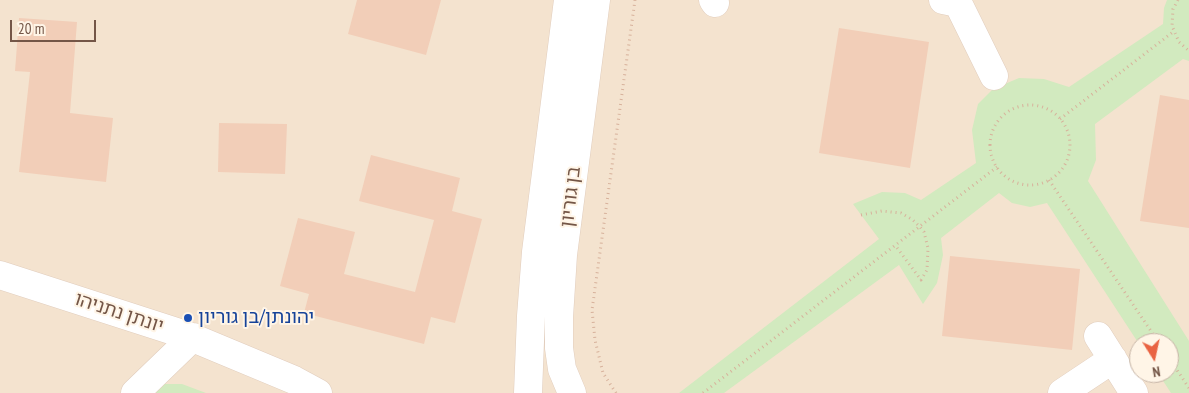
<!DOCTYPE html>
<html>
<head>
<meta charset="utf-8">
<style>
  body { margin:0 }
  #map { position:relative; width:1189px; height:393px; overflow:hidden; background:#fdf1e1; font-family:"PT Sans Narrow",sans-serif }
  canvas { display:block }
  .north { position:absolute; left:1129px; top:333px; width:50px; height:50px; box-sizing:border-box; background:#fff5e7; border:1px solid #c7b5a7; border-radius:50%; rotate:170deg; font-size:14px; font-weight:700; line-height:20px; text-align:center; color:#745647 }
  .north::after { content:''; display:block; margin:auto; width:18px; height:22px; background:#e96443; clip-path:polygon(50% 0,100% 100%,50% 72%,0 100%) }
  .scale { position:absolute; left:10px; top:20px; width:86px; height:22px; box-sizing:border-box; border:2px solid #745647; border-top:0; padding-left:6px; font-size:15px; line-height:18px; white-space:nowrap; color:#745647; -webkit-text-stroke:4px #fff5e7; paint-order:stroke }
</style>
</head>
<body>
<div id="map">
<canvas width="1189" height="393"></canvas>
<div class="north">N</div>
<div class="scale">20 m</div>
</div>
<script>
const context = document.querySelector('canvas').getContext('2d');
context.lineJoin = 'round';
function fillPath(path, color) { context.fillStyle = color; context.fill(path, 'evenodd'); }
const poly = rows => new Path2D(rows.map(r => 'M' + r).join(''));
function stroke(path, color, width, dash) { context.strokeStyle = color; context.lineWidth = width; context.lineCap = dash ? 'butt' : 'round'; context.setLineDash(dash || []); context.stroke(path); }
function write(font, color, halo, rows, align = 'center') {
  context.font = font + ' "PT Sans Narrow","Noto Sans Hebrew",sans-serif'; context.lineWidth = 4; context.setLineDash([]); context.textBaseline = 'middle'; context.strokeStyle = halo; context.fillStyle = color; for (const [text, x, y, turn = 0] of rows) {
    context.save(); context.translate(x, y); context.rotate((+turn || 0) * Math.PI / 180); context.textAlign = isNaN(turn) ? turn : align; if (halo) context.strokeText(text, 0, 0); context.fillText(text, 0, 0); context.restore();
  }
}
fillPath(poly([
  [0,0,1189,0,1189,393,0,393],
  [1139,343,1169,343,1169,373,1139,373]
]), '#f4e3cf');
fillPath(poly([
  [1167,0,1189,0,1189,61,1183,59,1095,124,1096,160,1088,181,1189,341,1189,393,1171,393,1158,373,1169,373,1169,343,1139,344,1047,203,1030,207,1012,203,999,193,941,238,943,255,937,283,923,304,899,265,724,393,679,393,879,239,853,204,882,192,905,193,921,200,976,163,972,130,978,104,993,89,1019,78,1044,79,1069,87,1163,24,1164,8],
  [157,384,182,384,206,393,142,393]
]), '#d2eabf');
fillPath(poly([
  [357,0,441,0,426,55,348,34],
  [19,18,77,22,70,113,113,118,106,182,19,172,30,72,15,71],
  [839,28,929,42,910,168,819,153],
  [1160,95,1189,100,1189,228,1140,221],
  [219,123,287,124,285,174,218,172],
  [371,155,460,178,452,211,482,219,455,323,431,317,424,344,304,313,309,294,280,286,298,218,355,232,344,274,415,292,434,220,359,201],
  [950,256,1080,269,1072,350,942,336]
]), '#f2ceb8');
const minor = poly([
  [713,0,715,3],
  [943,0,958,3,994,76],
  [0,275,186,335,294,380,318,393],
  [1098,336,1134,393],
  [135,393,193,337],
  [528,393,531,316,536,252,568,0],
  [572,393,562,369,559,348,559,317,563,255,596,0],
  [1062,393,1113,359]
]);
stroke(minor, '#e1cdbd', 29);
stroke(poly([
  [1178,0,1173,9,1172,26,1179,42,1189,51],
  '990 145a40 40 0 1 1 80 0a40 40 0 1 1-80 0Z',
  [1060,119,1173,32],
  [1049,180,1159,343],
  [861,215,882,211,901,213,913,220,920,227,924,232,928,248,927,270,921,280,895,245],
  [1169,358,1189,388],
  [616,393,603,373,595,340,592,310,635,0],
  [703,393,997,167]
]), '#d7b19b', 3, [1, 4]);
stroke(minor, '#fff', 28);
for (const [x, y, r, color] of [
  [188,318,5,"#1a4fb4"]
]) { const dot = new Path2D(); dot.arc(x, y, r, 0, 2 * Math.PI); context.fillStyle = color; context.fill(dot); stroke(dot, '#fff5e7', 2); }
write('19px', '#745647', '#fff5e7', [
  ["בן גוריון",571,197,-83],
  ["יונתן נתניהו",119,313,18]
]);
write('19px', '#164399', '#fff5e7', [
  ["יהונתן/בן גוריון",198,318]
], 'left');
</script>
</body>
</html>
